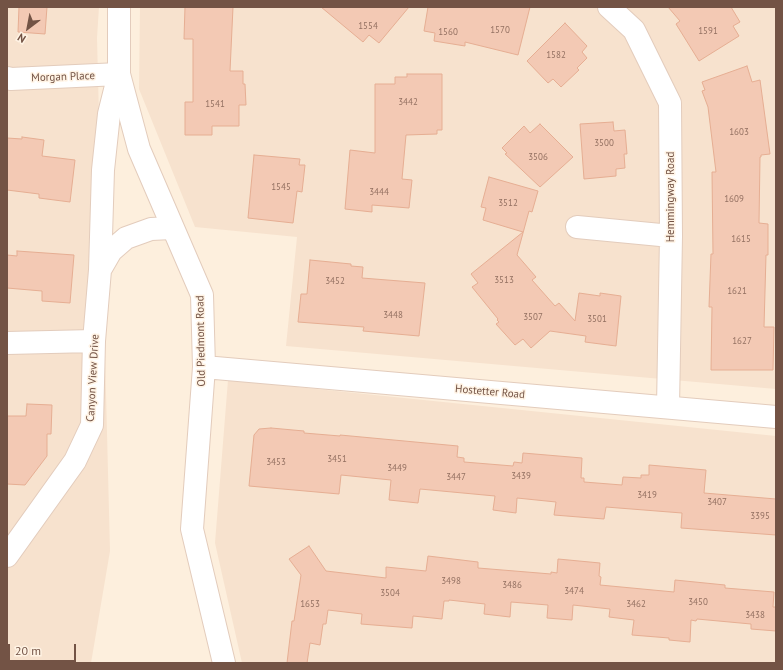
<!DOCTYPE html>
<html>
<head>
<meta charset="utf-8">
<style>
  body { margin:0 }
  #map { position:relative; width:783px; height:670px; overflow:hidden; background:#fdefdd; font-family:"PT Sans",sans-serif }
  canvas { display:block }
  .frame { position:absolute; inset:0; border:8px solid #735345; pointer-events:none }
  .north { position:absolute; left:8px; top:8px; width:40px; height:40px; -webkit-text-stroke:3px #fff3e4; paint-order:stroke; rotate:212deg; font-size:11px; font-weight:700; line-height:16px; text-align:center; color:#735345 }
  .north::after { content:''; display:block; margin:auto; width:14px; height:18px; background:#735345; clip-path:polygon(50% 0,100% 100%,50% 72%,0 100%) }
  .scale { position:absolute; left:8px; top:644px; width:68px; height:18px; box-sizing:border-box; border:2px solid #735345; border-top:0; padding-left:5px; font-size:12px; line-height:14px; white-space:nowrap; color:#735345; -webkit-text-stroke:3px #fff3e4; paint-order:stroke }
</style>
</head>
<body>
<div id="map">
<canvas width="783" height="670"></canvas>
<div class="frame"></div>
<div class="north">N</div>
<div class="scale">20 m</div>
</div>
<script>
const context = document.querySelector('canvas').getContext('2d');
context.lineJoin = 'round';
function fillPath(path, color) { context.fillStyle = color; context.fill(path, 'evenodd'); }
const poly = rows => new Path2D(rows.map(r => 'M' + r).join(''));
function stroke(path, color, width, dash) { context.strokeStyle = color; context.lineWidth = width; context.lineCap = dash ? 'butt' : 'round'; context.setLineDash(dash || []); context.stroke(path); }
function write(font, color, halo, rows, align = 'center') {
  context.font = font + ' "PT Sans",sans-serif'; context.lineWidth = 3; context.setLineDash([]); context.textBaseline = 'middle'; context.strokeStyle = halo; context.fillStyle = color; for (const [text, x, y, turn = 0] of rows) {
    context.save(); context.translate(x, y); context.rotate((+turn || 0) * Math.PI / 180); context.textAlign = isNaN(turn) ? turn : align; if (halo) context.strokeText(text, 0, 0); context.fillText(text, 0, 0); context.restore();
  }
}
fillPath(poly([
  [7,7,99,7,97,38,110,551,91,663,7,663],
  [140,7,776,7,776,389,286,346,297,237,195,227,139,89],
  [228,380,776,436,776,663,242,663,215,543]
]), '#f7e2ce');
const building = poly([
  [19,7,47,7,45,34,18,32,19,7],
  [185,7,233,7,230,71,243,71,243,84,245,84,246,105,239,105,239,126,212,126,212,135,185,135,185,102,193,102,193,39,184,39,185,7],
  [321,7,409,7,379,43,369,35,363,42,321,7],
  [428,7,530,7,518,55,465,42,465,46,434,41,435,33,424,31,428,7],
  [668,7,731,7,740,22,733,26,739,36,699,61,676,24,680,21,668,7],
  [565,23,587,46,582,52,587,58,577,68,579,70,561,87,553,79,548,83,527,61,565,23],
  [747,66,752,82,760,80,770,154,761,155,761,157,760,157,759,223,768,224,768,255,766,255,764,327,774,327,773,370,711,370,712,307,709,307,711,254,713,254,712,172,716,172,708,107,702,91,705,90,702,82,747,66],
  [407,74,442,74,442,130,437,130,437,134,406,135,402,179,412,180,409,208,372,205,372,212,345,209,350,150,375,153,375,84,395,84,395,77,407,77,407,74],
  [613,122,614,131,625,130,627,154,624,154,625,168,616,169,616,176,584,179,580,124,613,122],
  [540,124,573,157,540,187,505,154,507,153,502,148,524,126,530,133,540,124],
  [22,137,44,140,42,156,75,160,70,202,39,198,39,194,7,190,7,138,22,139,22,137],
  [254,155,300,159,299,165,305,165,302,192,297,191,293,223,248,218,254,155],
  [489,177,538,191,532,212,529,211,517,255,536,277,532,280,555,306,559,303,575,321,579,293,600,296,600,293,621,296,616,346,585,342,586,336,550,331,531,348,523,339,515,345,496,324,499,322,497,320,498,319,472,287,478,283,471,274,523,232,483,220,486,208,481,207,489,177],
  [17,251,74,255,70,303,42,301,42,291,7,288,7,255,17,256,17,251],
  [310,260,351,264,351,266,363,267,362,278,425,283,419,336,363,331,364,327,298,322,301,294,307,294,310,260],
  [27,404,52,405,51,434,47,434,47,456,25,485,7,484,7,416,26,416,27,404],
  [271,428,304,431,304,433,340,436,340,435,458,446,457,457,464,458,464,462,513,466,514,462,522,463,523,453,582,458,581,478,584,478,584,482,622,485,623,477,641,478,641,475,649,475,649,465,706,470,704,493,776,499,776,535,681,528,682,513,606,507,604,519,554,515,556,502,517,498,516,513,493,510,495,496,420,489,418,503,389,500,391,480,341,475,339,494,249,486,254,435,259,429,271,428],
  [309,546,326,571,386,578,386,567,426,571,428,556,478,562,478,568,551,574,551,572,557,573,558,559,600,563,599,576,601,577,600,585,674,592,675,580,725,585,725,588,774,592,773,607,776,607,776,631,751,629,751,624,697,619,696,621,691,620,690,642,669,640,669,638,632,635,634,620,609,617,610,609,573,605,572,620,547,618,548,605,511,602,510,617,484,614,485,604,449,600,449,601,444,601,442,619,413,616,412,628,361,624,362,614,328,610,326,624,323,624,320,645,310,643,307,663,287,663,292,621,294,621,301,575,289,559,309,546]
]);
fillPath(building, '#f3c9b4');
stroke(building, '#e6ae93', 1);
const minor = poly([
  [609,7,634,30,670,103,671,236,668,407],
  [7,78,11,79,119,74,109,114,103,170,100,270],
  [577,227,671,236],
  [7,343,94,341],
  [7,556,75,461,92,425,94,341,100,270,111,251,126,238,151,229,172,228]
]);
const tertiary = poly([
  [119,7,119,74,139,149,202,295,204,367,192,529,224,663],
  [204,367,776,417]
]);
stroke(minor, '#e3ccbc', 24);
stroke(tertiary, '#e3ccbc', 24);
stroke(minor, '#fff', 22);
stroke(tertiary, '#fff', 22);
write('9px', '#937061', null, [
  ["1554",368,26],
  ["1570",500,30],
  ["1591",708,31],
  ["1560",448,32],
  ["1582",556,55],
  ["3442",408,102],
  ["1541",215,104],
  ["1603",739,132],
  ["3500",604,143],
  ["3506",538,157],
  ["1545",281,187],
  ["3444",379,192],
  ["1609",734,199],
  ["3512",508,203],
  ["1615",741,239],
  ["3513",504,280],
  ["3452",335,281],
  ["1621",737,291],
  ["3448",393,315],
  ["3507",533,317],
  ["3501",597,319],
  ["1627",742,341],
  ["3451",337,459],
  ["3453",276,462],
  ["3449",397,468],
  ["3439",521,476],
  ["3447",456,477],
  ["3419",647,495],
  ["3407",717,502],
  ["3395",760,516],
  ["3498",451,581],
  ["3486",512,585],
  ["3474",574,591],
  ["3504",390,593],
  ["3450",698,602],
  ["1653",310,604],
  ["3462",636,604],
  ["3438",755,615]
]);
write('11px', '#735345', '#fff3e4', [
  ["Morgan Place",63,77,-2],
  ["Hemmingway Road",671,197,-90],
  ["Old Piedmont Road",201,341,-91],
  ["Canyon View Drive",93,378,-87],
  ["Hostetter Road",490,392,5]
]);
</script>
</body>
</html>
